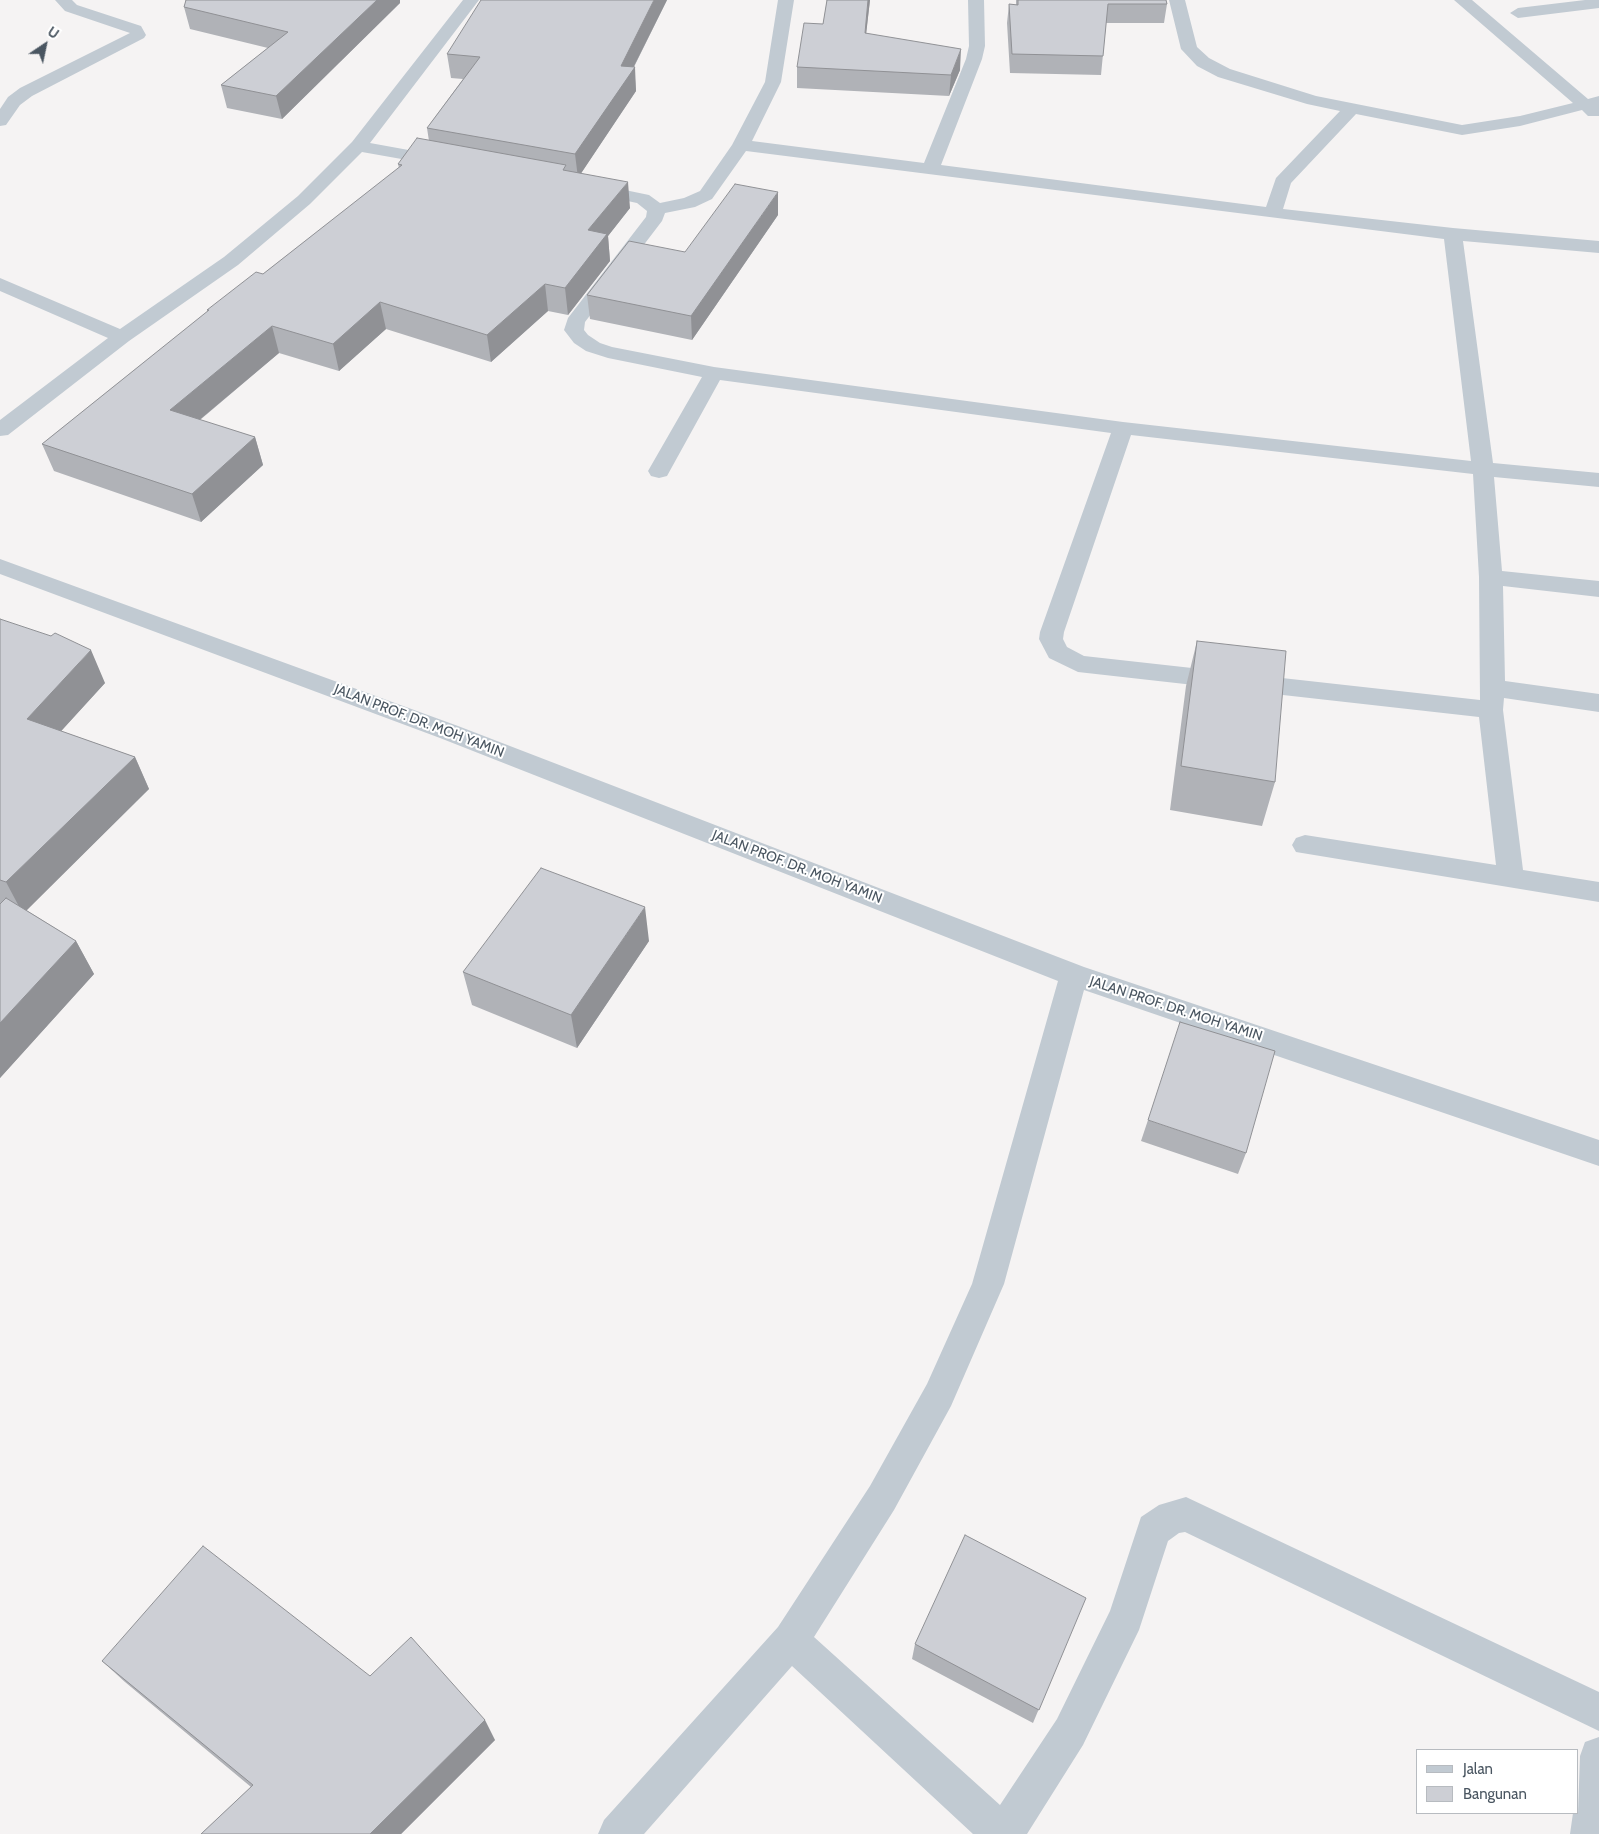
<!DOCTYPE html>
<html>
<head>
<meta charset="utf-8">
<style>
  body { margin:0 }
  #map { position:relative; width:1599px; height:1834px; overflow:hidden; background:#f5f3f3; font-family:Cabin,sans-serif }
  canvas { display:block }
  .legend { position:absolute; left:1416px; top:1749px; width:162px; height:65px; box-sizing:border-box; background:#fff; border:1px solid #b7bbc0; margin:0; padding:6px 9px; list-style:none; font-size:15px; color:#4a5661 }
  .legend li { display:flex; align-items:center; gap:10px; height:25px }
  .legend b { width:25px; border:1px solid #b7bbc0 }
  .north { position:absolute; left:20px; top:20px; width:50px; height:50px; -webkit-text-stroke:4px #fff; paint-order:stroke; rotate:34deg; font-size:14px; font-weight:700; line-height:20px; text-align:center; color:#4a5661 }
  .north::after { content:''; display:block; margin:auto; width:18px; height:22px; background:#4a5661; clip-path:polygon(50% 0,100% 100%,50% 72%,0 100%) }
</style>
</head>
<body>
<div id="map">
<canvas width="1599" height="1834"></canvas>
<ul class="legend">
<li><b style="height:6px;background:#c1cad2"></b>Jalan</li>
<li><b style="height:14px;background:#cdcfd5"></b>Bangunan</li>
</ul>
<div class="north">U</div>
</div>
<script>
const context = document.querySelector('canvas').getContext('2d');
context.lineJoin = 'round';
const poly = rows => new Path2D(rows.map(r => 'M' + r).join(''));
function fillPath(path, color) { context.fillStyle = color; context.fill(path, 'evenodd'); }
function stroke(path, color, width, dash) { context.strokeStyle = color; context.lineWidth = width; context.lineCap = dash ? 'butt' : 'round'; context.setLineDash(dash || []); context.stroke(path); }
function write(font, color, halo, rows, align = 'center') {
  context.font = font + ' Cabin,sans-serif'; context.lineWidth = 4; context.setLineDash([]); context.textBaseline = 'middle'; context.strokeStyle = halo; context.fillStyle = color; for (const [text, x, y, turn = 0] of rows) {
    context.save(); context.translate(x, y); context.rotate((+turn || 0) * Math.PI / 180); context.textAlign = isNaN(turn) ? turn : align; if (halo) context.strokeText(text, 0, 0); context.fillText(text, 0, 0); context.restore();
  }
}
fillPath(poly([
  [55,0,72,0,77,5,141,26,146,35,144,38,32,96,20,105,6,125,0,126,0,109,8,97,20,88,130,33,65,11,55,0],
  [463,0,479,0,370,143,447,157,450,161,447,165,441,166,362,152,310,204,238,265,129,341,8,435,0,436,0,420,108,338,0,291,0,278,120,329,224,257,298,196,352,142,463,0],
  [778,0,794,0,781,82,752,141,924,163,966,59,969,46,968,0,984,0,985,46,982,59,941,165,1266,207,1276,178,1340,111,1307,104,1218,77,1197,66,1181,49,1169,0,1185,0,1197,47,1209,58,1230,69,1316,96,1462,125,1520,116,1573,103,1454,0,1472,0,1588,99,1599,96,1599,116,1588,116,1582,110,1520,126,1462,135,1356,114,1291,183,1283,209,1453,228,1599,241,1599,253,1463,241,1493,463,1599,473,1599,487,1494,477,1502,571,1599,581,1599,597,1503,586,1505,681,1599,694,1599,712,1504,698,1503,710,1523,870,1599,882,1599,902,1296,852,1292,845,1296,838,1305,835,1496,865,1479,717,1078,672,1049,658,1039,639,1040,632,1111,433,720,380,667,476,659,478,651,476,648,471,702,377,608,358,586,351,574,343,564,330,568,318,646,217,647,211,637,203,585,192,582,188,585,184,591,183,649,195,660,203,684,198,700,191,732,145,765,82,778,0],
  [746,151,1444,239,1471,461,1123,422,714,367,612,347,600,343,588,335,584,330,585,322,662,221,665,213,695,207,712,199,746,151],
  [1131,435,1473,474,1479,577,1480,700,1084,656,1067,647,1063,639,1064,632,1131,435],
  [1585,0,1599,0,1599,8,1518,18,1510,13,1518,8,1585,0],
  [0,559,458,726,1084,967,1599,1140,1599,1166,1084,990,1004,1284,951,1406,894,1510,814,1637,1000,1805,1057,1719,1110,1611,1141,1517,1159,1505,1186,1497,1599,1692,1599,1731,1185,1532,1179,1533,1168,1541,1139,1630,1083,1745,1027,1834,973,1834,792,1666,644,1834,598,1834,604,1820,778,1627,870,1486,927,1384,972,1284,1058,981,440,738,0,574,0,559],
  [1599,1737,1599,1834,1570,1834,1573,1813,1578,1813,1580,1756,1585,1742,1599,1737]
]), '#c1cad2');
fillPath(poly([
  [186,0,400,0,400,3,282,119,227,108,221,85,268,48,190,29,184,7],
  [667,0,634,67,636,91,581,173,630,208,608,236,610,261,568,315,548,311,491,362,386,329,339,371,279,353,200,420,255,437,263,465,201,522,54,471,42,444,207,312,207,310,263,274,399,168,398,164,429,141,427,128,463,79,451,78,447,54],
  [827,0,870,0,866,33,960,70,949,96,797,88,797,67,823,24],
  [1016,0,1166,0,1167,4,1164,23,1106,23,1101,75,1010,73,1007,23,1009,4,1016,5],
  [778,215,692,340,590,319,587,295,685,252],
  [0,619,105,683,61,731,135,757,149,789,26,910,76,941,94,974,0,1078],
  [1197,641,1275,782,1262,826,1170,810,1186,686],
  [649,941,577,1048,472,1005,463,972],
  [1148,1120,1246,1153,1238,1174,1141,1141],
  [1079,1613,1033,1723,912,1659,915,1644],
  [102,1661,370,1676,495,1740,401,1834,201,1834,251,1787,125,1682]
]), '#b0b2b7');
fillPath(poly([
  [377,0,400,0,400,3,282,119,276,96],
  [654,0,667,0,633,68,635,67,636,91,578,178,575,154],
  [868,0,870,0,864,53,865,33],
  [961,49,960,70,949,96,951,75],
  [628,182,630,208,608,236,610,261,568,315,565,288,588,230],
  [778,192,778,215,692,340,691,316],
  [545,284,548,311,491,362,487,335],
  [380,302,386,329,339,371,333,344],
  [272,326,279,353,179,437,170,410],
  [255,437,263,465,201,522,192,494],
  [91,650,105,683,43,751,27,719],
  [135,757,149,789,23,914,6,882],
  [645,907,649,941,577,1048,571,1015],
  [76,941,94,974,0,1078,0,1023],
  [485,1720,495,1740,401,1834,370,1834]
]), '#909195');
const building = poly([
  [186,0,377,0,276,96,221,85,288,32,184,7,186,0],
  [481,0,654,0,621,66,635,67,575,154,427,128,480,57,447,54,481,0],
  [827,0,868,0,865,33,961,49,951,75,797,67,804,23,823,24,827,0],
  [1018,0,1166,0,1167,4,1108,4,1103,56,1012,54,1009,4,1018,5,1018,0],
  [417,138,566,165,563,170,628,182,588,230,607,234,565,288,545,284,487,335,380,302,333,344,272,326,170,410,255,437,192,494,42,444,209,310,207,310,256,272,263,274,402,165,398,164,417,138],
  [735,184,778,192,691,316,587,295,629,241,685,252,735,184],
  [0,619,51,636,55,633,91,650,27,719,135,757,6,882,0,880,0,619],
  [1197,641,1286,651,1275,782,1181,766,1197,641],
  [541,868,645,907,571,1015,463,972,541,868],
  [6,898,76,941,0,1023,0,904,6,898],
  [1180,1022,1275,1051,1246,1153,1148,1120,1180,1022],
  [965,1535,1086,1598,1039,1710,915,1644,965,1535],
  [203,1546,370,1676,411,1637,485,1720,370,1834,201,1834,253,1785,102,1661,203,1546]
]);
fillPath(building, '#cdcfd5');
stroke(building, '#909195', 1);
write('14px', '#4a5661', '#fff', [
  ["JALAN PROF. DR. MOH YAMIN",419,721,21],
  ["JALAN PROF. DR. MOH YAMIN",797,867,21],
  ["JALAN PROF. DR. MOH YAMIN",1176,1009,18]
]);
</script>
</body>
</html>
